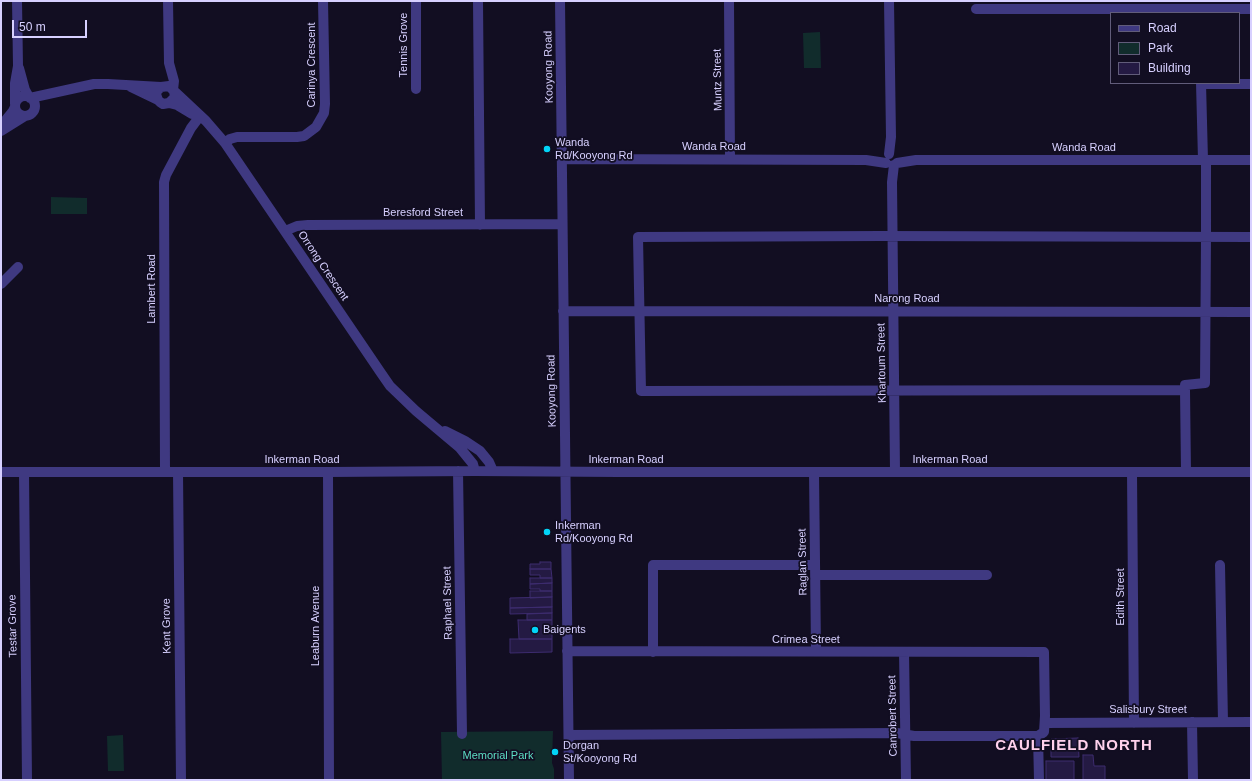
<!DOCTYPE html>
<html>
<head>
<meta charset="utf-8">
<style>
  body { margin:0 }
  #map { position:relative; width:1252px; height:781px; overflow:hidden; background:#120e22; font-family:Arial,sans-serif }
  canvas { display:block }
  .frame { position:absolute; inset:0; border:2px solid #d7d0ff; pointer-events:none }
  .legend { position:absolute; left:1110px; top:12px; width:130px; height:72px; box-sizing:border-box; background:#120e22; border:1px solid #615c7a; margin:0; padding:5px 7px; list-style:none; font-size:12px; color:#d7d0ff }
  .legend li { display:flex; align-items:center; gap:8px; height:20px }
  .legend b { width:20px; border:1px solid #615c7a }
  .scale { position:absolute; left:12px; top:20px; width:75px; height:18px; box-sizing:border-box; border:2px solid #d7d0ff; border-top:0; padding-left:5px; font-size:12px; line-height:14px; white-space:nowrap; color:#d7d0ff; -webkit-text-stroke:3px #120e22; paint-order:stroke }
</style>
</head>
<body>
<div id="map">
<canvas width="1252" height="781"></canvas>
<div class="frame"></div>
<ul class="legend">
<li><b style="height:5px;background:#3f3981"></b>Road</li>
<li><b style="height:11px;background:#112c2c"></b>Park</li>
<li><b style="height:11px;background:#241a43"></b>Building</li>
</ul>
<div class="scale">50 m</div>
</div>
<script>
const context = document.querySelector('canvas').getContext('2d');
context.lineJoin = 'round';
function fillPath(path, color) { context.fillStyle = color; context.fill(path, 'evenodd'); }
const poly = rows => new Path2D(rows.map(r => 'M' + r).join(''));
function stroke(path, color, width, dash) { context.strokeStyle = color; context.lineWidth = width; context.lineCap = dash ? 'butt' : 'round'; context.setLineDash(dash || []); context.stroke(path); }
function write(font, color, halo, rows, align = 'center') {
  context.font = font + ' Arial,sans-serif'; context.lineWidth = 3.5; context.setLineDash([]); context.textBaseline = 'middle'; context.strokeStyle = halo; context.fillStyle = color; for (const [text, x, y, turn = 0] of rows) {
    context.save(); context.translate(x, y); context.rotate((+turn || 0) * Math.PI / 180); context.textAlign = isNaN(turn) ? turn : align; if (halo) context.strokeText(text, 0, 0); context.fillText(text, 0, 0); context.restore();
  }
}
fillPath(poly([
  [820,32,821,68,804,68,803,33],
  [51,197,87,198,87,214,51,214],
  [553,731,552,763,554,769,554,780,442,780,441,732],
  [123,735,124,771,108,771,107,736]
]), '#112c2c');
const building = poly([
  [540,562,551,562,551,569,530,569,530,564,540,564,540,562],
  [530,569,551,569,552,578,540,578,540,575,530,575,530,569],
  [530,578,552,578,552,583,530,584,530,578],
  [552,583,552,591,540,591,540,589,530,589,530,584,552,583],
  [530,591,552,591,552,597,530,598,530,591],
  [552,597,552,607,510,608,510,598,552,597],
  [552,607,552,613,510,614,510,608,552,607],
  [552,613,552,620,527,620,527,614,552,613],
  [518,620,552,620,552,639,519,639,518,620],
  [510,639,552,639,552,652,510,653,510,639],
  [1078,738,1079,757,1051,757,1051,739,1078,738],
  [1083,755,1093,755,1094,766,1105,766,1105,780,1083,780,1083,755],
  [1046,761,1074,761,1074,780,1046,780,1046,761]
]);
fillPath(building, '#241a43');
stroke(building, '#3d2c6f', 1);
stroke(poly([
  [168,1,169,63,174,81,173,90],
  [416,1,416,89],
  [478,1,480,225],
  [560,1,569,780],
  [729,1,730,159],
  [976,9,1251,9],
  [19,68,25,90,29,97],
  [1201,83,1203,160],
  [1201,84,1251,84],
  [131,87,158,100],
  [174,91,206,121,225,143,381,373,390,386,416,411,460,448,473,464,475,471],
  '15 106a10 10 0 1 1 20 0a10 10 0 1 1-20 0Z',
  [30,98,94,84,108,84,161,87],
  [169,103,175,97,174,91,169,86,161,87,157,91,156,94,158,100,160,102,163,104,169,103,177,105,192,114],
  [15,104,15,83,18,66,17,1],
  [1,126,13,111,15,107],
  [1,131,25,116],
  [225,143,230,139,237,137,297,137,304,136,316,127,324,113,325,104,323,1],
  [889,154,891,137,889,1],
  [562,159,866,160,886,163],
  [897,163,916,160,1251,160],
  [894,165,892,182,895,472],
  [285,231,297,226,308,225,562,224],
  [1,284,18,267],
  [563,311,1251,312],
  [1185,390,1185,385,1205,383,1206,237,1206,160],
  [445,431,465,441,480,451,489,462,493,471],
  [458,471,462,734],
  [1,472,328,472,475,471,618,472,1251,472],
  [24,472,27,780],
  [165,472,164,182,166,175,191,128,200,116],
  [178,472,181,780],
  [328,472,329,780],
  [814,472,816,651],
  [1132,472,1134,723],
  [1186,472,1185,390,641,391,638,237,882,236,1251,237],
  [1220,565,1223,722],
  [816,575,987,575],
  [567,651,1044,652,1045,716,1044,732,1038,736,914,736,897,733,569,735],
  [653,652,653,565,815,565],
  [904,652,906,780],
  [1192,722,1193,780],
  [1045,723,1251,722],
  [1038,736,1039,780]
]), '#3f3981', 10);
for (const [x, y, r, color] of [
  [547,149,4,"#02d4f8"],
  [547,532,4,"#02d4f8"],
  [535,630,4,"#02d4f8"],
  [555,752,4,"#02d4f8"]
]) { const dot = new Path2D(); dot.arc(x, y, r, 0, 2 * Math.PI); context.fillStyle = color; context.fill(dot); stroke(dot, '#120e22', 1.5); }
write('11px', '#d7d0ff', '#120e22', [
  ["Tennis Grove",404,45,-90],
  ["Carinya Crescent",312,65,-90],
  ["Kooyong Road",549,67,-91],
  ["Muntz Street",718,80,-91],
  ["Wanda Road",714,147],
  ["Wanda Road",1084,148],
  ["Beresford Street",423,213],
  ["Orrong Crescent",323,266,56],
  ["Lambert Road",152,289,-90],
  ["Narong Road",907,299],
  ["Khartoum Street",882,363,-91],
  ["Kooyong Road",552,391,-91],
  ["Inkerman Road",302,460],
  ["Inkerman Road",626,460],
  ["Inkerman Road",950,460],
  ["Raglan Street",803,562,-91],
  ["Edith Street",1121,597,-90],
  ["Raphael Street",448,603,-91],
  ["Testar Grove",13,626,-91],
  ["Kent Grove",167,626,-91],
  ["Leaburn Avenue",316,626,-90],
  ["Crimea Street",806,640],
  ["Salisbury Street",1148,710],
  ["Canrobert Street",893,716,-91]
]);
write('11px', '#d7d0ff', '#120e22', [
  ["Wanda",555,143],
  ["Rd/Kooyong Rd",555,156],
  ["Inkerman",555,526],
  ["Rd/Kooyong Rd",555,539],
  ["Baigents",543,630],
  ["Dorgan",563,746],
  ["St/Kooyong Rd",563,759]
], 'left');
write('11px', '#5cdec4', '#120e22', [
  ["Memorial Park",498,756]
]);
context.letterSpacing = '1px';
write('bold 15px', '#ffd1ec', '#120e22', [
  ["CAULFIELD NORTH",1074,746]
]);
context.letterSpacing = '0px';
</script>
</body>
</html>
